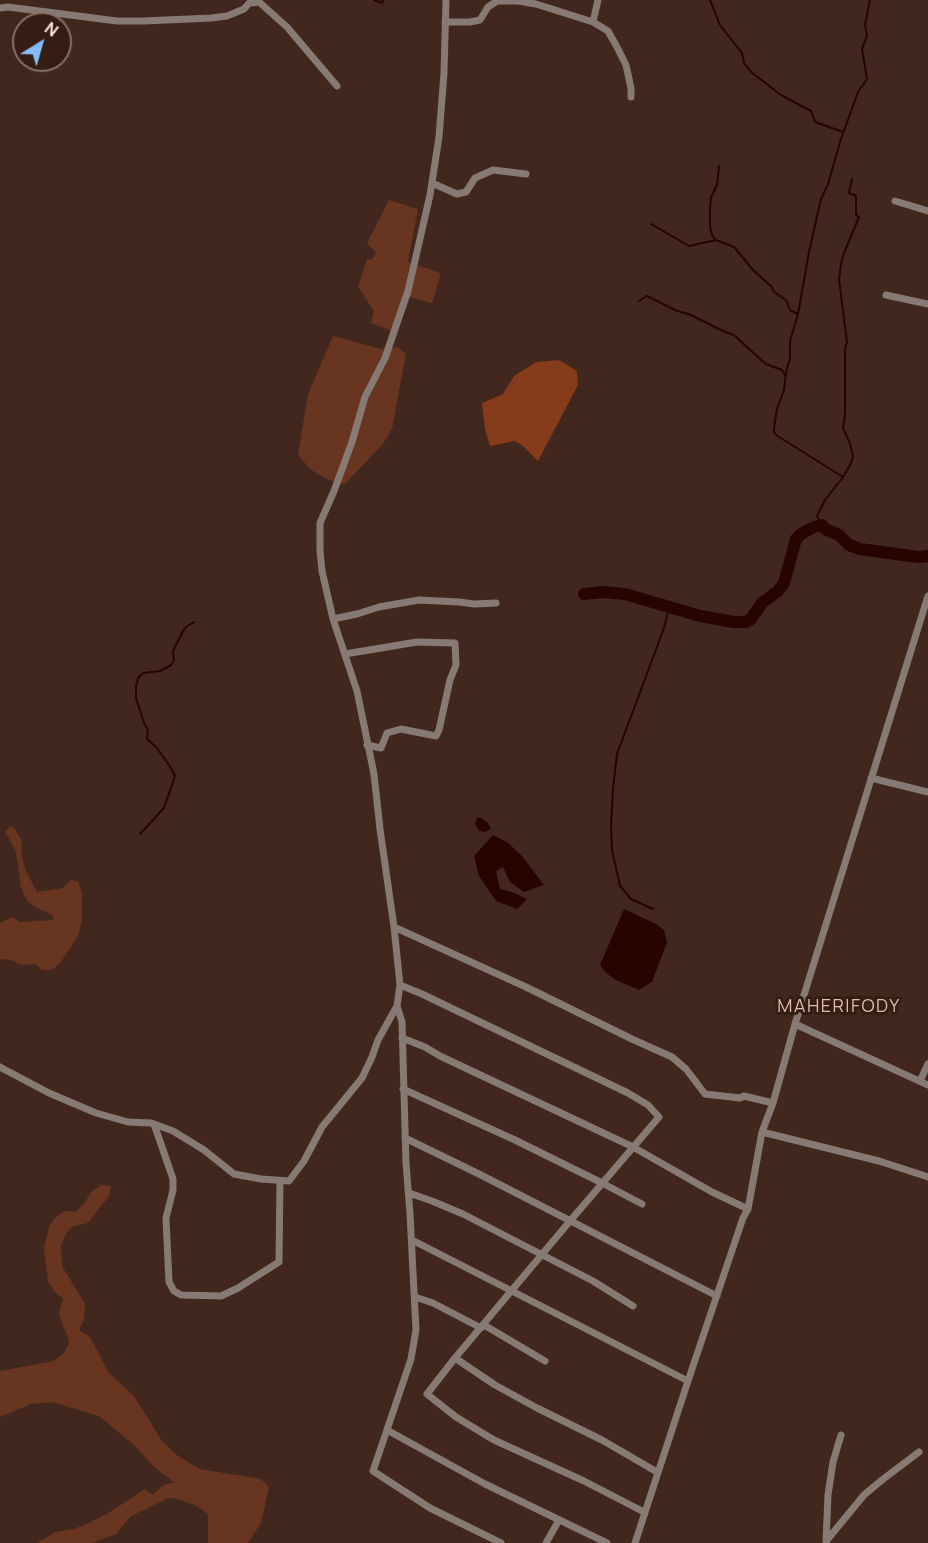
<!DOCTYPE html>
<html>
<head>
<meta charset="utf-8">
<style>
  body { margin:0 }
  #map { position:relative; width:928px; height:1543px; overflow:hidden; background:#41271d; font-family:Manrope,sans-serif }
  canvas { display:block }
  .north { position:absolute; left:12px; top:12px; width:60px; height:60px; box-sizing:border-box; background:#361d13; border:2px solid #867067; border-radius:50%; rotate:37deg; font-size:16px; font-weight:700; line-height:24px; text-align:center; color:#ffede6 }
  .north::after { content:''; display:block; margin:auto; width:21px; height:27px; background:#83bcfb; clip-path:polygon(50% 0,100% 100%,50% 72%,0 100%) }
</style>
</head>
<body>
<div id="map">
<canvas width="928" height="1543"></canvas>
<div class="north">N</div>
</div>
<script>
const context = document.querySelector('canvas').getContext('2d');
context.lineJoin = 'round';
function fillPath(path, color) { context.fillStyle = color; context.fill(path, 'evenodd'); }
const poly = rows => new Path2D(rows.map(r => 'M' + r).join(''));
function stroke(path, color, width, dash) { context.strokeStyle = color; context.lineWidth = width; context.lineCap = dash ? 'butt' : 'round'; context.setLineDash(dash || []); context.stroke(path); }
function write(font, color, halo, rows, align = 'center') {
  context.font = font + ' Manrope,sans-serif'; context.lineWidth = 6; context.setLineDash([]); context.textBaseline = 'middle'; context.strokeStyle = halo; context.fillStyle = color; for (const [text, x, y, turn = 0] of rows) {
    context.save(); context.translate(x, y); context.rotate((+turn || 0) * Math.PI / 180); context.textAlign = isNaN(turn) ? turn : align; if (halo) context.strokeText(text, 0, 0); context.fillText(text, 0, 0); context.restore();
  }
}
fillPath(poly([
  [389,200,418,209,408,262,441,273,432,303,410,297,397,333,371,323,374,311,358,287,367,259,371,260,376,253,367,243],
  [333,336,381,349,398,347,406,354,392,429,383,444,345,484,329,480,311,470,298,455,308,394],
  [10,826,15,829,22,841,21,853,26,871,37,892,63,888,71,880,78,881,82,893,82,920,78,936,61,962,52,970,42,970,35,964,22,965,11,960,0,959,0,923,12,917,20,922,52,920,54,916,33,906,26,899,21,887,16,851,5,832],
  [101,1185,111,1186,109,1196,88,1223,72,1227,66,1234,61,1245,62,1266,85,1304,84,1320,79,1330,90,1337,109,1373,134,1396,162,1441,178,1456,200,1469,261,1479,269,1487,261,1523,248,1543,208,1543,208,1514,197,1506,178,1499,169,1498,131,1516,116,1534,91,1543,38,1543,55,1532,74,1529,89,1523,110,1512,145,1489,153,1495,162,1486,174,1482,155,1468,134,1445,99,1416,52,1402,31,1404,0,1417,0,1371,54,1361,64,1353,69,1343,68,1337,62,1324,59,1313,63,1299,55,1292,48,1282,44,1248,49,1227,54,1219,64,1211,75,1212,84,1204,91,1192]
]), '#683520');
fillPath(poly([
  [559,360,577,371,578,385,538,461,523,446,515,441,490,446,485,429,482,403,503,394,514,376,536,362]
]), '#863b1b');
fillPath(poly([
  [480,817,488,823,491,829,485,832,479,831,475,824,477,818],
  [493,835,507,842,522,856,544,885,524,892,510,882,503,867,496,871,500,889,514,893,527,899,517,909,496,901,479,876,474,856],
  [624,909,656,924,664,930,667,942,652,982,639,990,616,980,606,973,600,965]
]), '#280400');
stroke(poly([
  [374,0,382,3,383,0],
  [710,0,720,25,742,53,744,63,751,72,781,95,811,111,815,122,843,132],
  [719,166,717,185,711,197,710,208,710,227,712,235,716,240,734,247,753,270,772,287,774,292,786,300,790,310,798,314],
  [651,224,689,246,716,240],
  [639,301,647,296,675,310,691,315,723,331,734,335,759,358,766,364,782,370,785,375],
  [843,477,851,463,853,456,850,444,843,428,845,415,845,349,847,342,839,279,841,264,844,253,859,217,856,215,856,196,849,193,852,179],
  [822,525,817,516,825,500,843,477,776,435,774,432,774,428,777,409,784,390,786,372,790,359,790,341,798,314,809,252,821,199,828,184,841,139,858,92,867,79,862,49,867,35,865,25,870,0],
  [140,834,164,808,175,776,171,768,157,748,147,739,148,730,144,723,136,698,136,687,138,678,143,673,160,671,171,665,174,660,173,651,182,633,186,627,194,622],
  [653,909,631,899,620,886,612,850,611,825,613,789,617,754,664,628,669,607]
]), '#280400', 2);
stroke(poly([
  [584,594,603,592,625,594,700,616,734,622,746,622,751,619,762,603,778,591,784,583,796,539,801,534,814,527,822,525,825,529,839,535,849,545,860,549,918,557,928,556]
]), '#280400', 12);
stroke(poly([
  [251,3,259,2,287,27,337,86],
  [0,8,8,7,117,21,144,21,211,18,227,16,244,9,252,0],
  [445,22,470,22,480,20,488,7,497,1,518,1,536,4,593,22,598,0],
  [593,22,608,31,617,47,626,65,631,88,631,97],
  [432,183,457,194,466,192,475,178,493,170,526,174],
  [895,201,928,211],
  [886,295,928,304],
  [333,619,357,614,379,607,419,600,459,602,474,604,496,603],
  [345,654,417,642,455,643,456,665,450,680,439,730,436,736,401,729,387,733,381,748,367,745],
  [871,778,928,792],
  [394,927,526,987,634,1040,672,1057,686,1069,705,1094,740,1098,744,1096,773,1103],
  [400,985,422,994,628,1093,648,1105,659,1117,570,1221,455,1358],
  [397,1006,402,1022,406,1163,410,1214,416,1330,411,1359,373,1471,430,1508,501,1543],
  [795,1024,928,1085],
  [402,1038,425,1047,440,1056,633,1147,712,1192,748,1209],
  [0,1067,49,1093,96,1113,128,1122,151,1123,173,1131,204,1150,234,1174,261,1179,289,1181,304,1161,322,1127,362,1078,372,1057,378,1040,397,1006,400,985,394,927,380,829,374,774,357,691,333,619,322,571,320,551,320,523,334,491,352,442,365,397,385,358,408,291,430,195,439,137,444,73,446,0],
  [920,1081,928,1064],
  [403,1089,515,1140,602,1183,642,1204],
  [154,1124,173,1179,173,1190,166,1218,169,1282,174,1291,181,1295,221,1296,238,1288,279,1262,280,1181],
  [762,1132,879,1161,928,1177],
  [405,1138,479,1174,717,1296],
  [409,1193,432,1201,463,1214,593,1281,633,1306],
  [412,1240,688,1381],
  [415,1297,433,1303,481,1328],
  [484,1325,545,1361],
  [387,1430,485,1484,607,1543],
  [644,1512,584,1481,494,1440,456,1417,427,1394,455,1358,495,1385,537,1408,602,1440,657,1472],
  [827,1540,864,1495,882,1480,919,1452],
  [826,1541,828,1495,833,1462,841,1435],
  [546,1543,559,1520],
  [635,1543,688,1381,743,1218,748,1209,762,1132,773,1103,795,1024,928,596]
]), '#877974', 7);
context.letterSpacing = '1.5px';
write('18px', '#debcb0', '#361d13', [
  ["MAHERIFODY",839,1007]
]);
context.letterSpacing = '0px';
</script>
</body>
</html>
